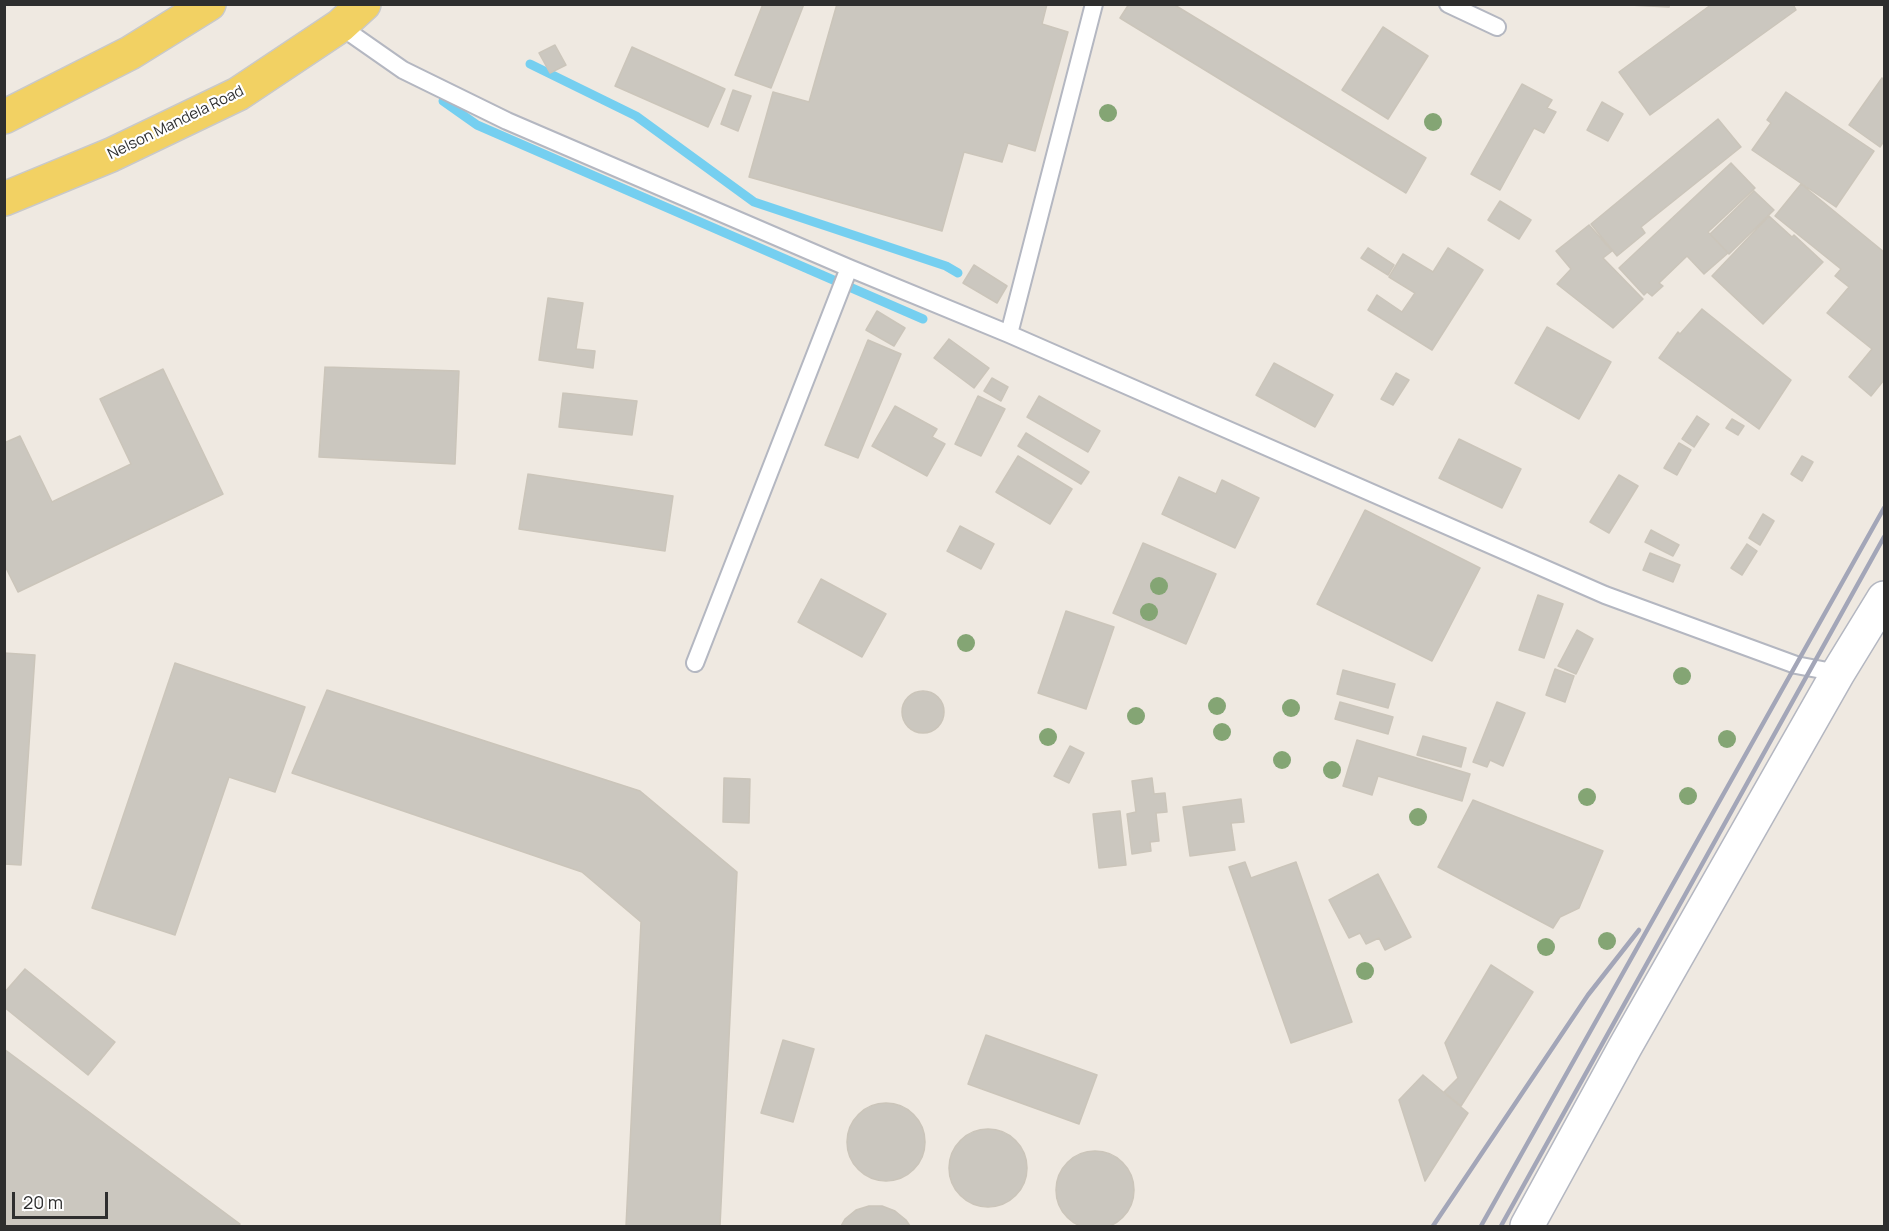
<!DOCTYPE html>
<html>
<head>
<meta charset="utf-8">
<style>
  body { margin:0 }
  #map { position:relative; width:1889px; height:1231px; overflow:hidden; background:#efe9e1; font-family:Manrope,sans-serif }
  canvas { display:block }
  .frame { position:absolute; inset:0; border:6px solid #2e2e2e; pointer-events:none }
  .scale { position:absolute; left:12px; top:1192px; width:96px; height:27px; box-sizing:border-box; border:3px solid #2e2e2e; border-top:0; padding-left:8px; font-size:18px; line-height:21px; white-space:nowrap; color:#2e2e2e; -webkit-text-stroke:4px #fff; paint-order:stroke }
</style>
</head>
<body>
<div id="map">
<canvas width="1889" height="1231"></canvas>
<div class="frame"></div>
<div class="scale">20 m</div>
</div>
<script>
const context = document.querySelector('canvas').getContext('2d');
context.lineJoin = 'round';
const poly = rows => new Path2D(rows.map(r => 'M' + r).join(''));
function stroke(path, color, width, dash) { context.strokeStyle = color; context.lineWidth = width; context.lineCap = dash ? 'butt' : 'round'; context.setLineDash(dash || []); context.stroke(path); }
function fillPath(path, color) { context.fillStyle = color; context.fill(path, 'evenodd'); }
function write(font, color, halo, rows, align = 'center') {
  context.font = font + ' Manrope,sans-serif'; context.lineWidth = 4.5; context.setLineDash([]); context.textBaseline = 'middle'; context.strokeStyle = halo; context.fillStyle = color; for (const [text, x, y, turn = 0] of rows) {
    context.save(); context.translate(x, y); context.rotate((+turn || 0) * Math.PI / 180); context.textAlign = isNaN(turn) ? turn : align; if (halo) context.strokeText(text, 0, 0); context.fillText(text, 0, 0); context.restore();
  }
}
stroke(poly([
  [530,64,636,116,754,202,946,266,958,273],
  [443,101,477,125,923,319]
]), '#75cff0', 9);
const building = poly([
  [763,4,804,4,771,88,735,75,763,4],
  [837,4,1047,4,1042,24,1068,32,1035,151,1008,143,1002,162,964,152,942,231,749,177,773,92,809,102,837,4],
  [1129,4,1173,4,1426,158,1406,193,1120,18,1129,4],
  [1609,4,1670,4,1669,7,1609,4],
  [1712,4,1793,4,1796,10,1650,115,1619,72,1712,4],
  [1383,27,1428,56,1388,119,1342,90,1383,27],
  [555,45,566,65,550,73,539,53,555,45],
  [632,47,725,89,708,127,615,86,632,47],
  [1882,78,1884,80,1884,141,1880,147,1849,125,1882,78],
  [1522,84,1552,100,1547,108,1556,112,1544,133,1534,128,1500,190,1471,174,1522,84],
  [733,90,751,96,738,131,721,124,733,90],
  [1786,92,1874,151,1836,207,1752,150,1771,123,1767,120,1786,92],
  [1602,102,1623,114,1608,141,1587,130,1602,102],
  [1718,119,1741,147,1641,227,1645,233,1617,256,1591,224,1718,119],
  [1731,163,1755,188,1708,232,1728,253,1704,274,1687,256,1659,283,1663,286,1652,296,1647,292,1644,295,1619,268,1731,163],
  [1801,184,1884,252,1884,380,1871,396,1849,377,1872,349,1827,313,1849,287,1835,276,1841,269,1775,216,1801,184],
  [1754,191,1774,210,1729,254,1710,234,1754,191],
  [1500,201,1531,220,1519,239,1488,220,1500,201],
  [1769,216,1792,237,1794,235,1823,262,1763,324,1712,276,1769,216],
  [1589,225,1612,251,1603,258,1643,299,1613,328,1557,284,1571,269,1556,251,1589,225],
  [1368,248,1394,265,1388,275,1361,258,1368,248],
  [1448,248,1483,270,1432,350,1368,310,1377,295,1402,312,1415,293,1389,277,1403,254,1433,272,1448,248],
  [974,265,1007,286,997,303,963,283,974,265],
  [548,298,583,303,576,349,595,351,593,368,539,360,548,298],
  [1702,309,1791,380,1759,429,1659,358,1678,332,1680,334,1702,309],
  [877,311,905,328,894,346,866,330,877,311],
  [1547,327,1611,362,1579,419,1515,383,1547,327],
  [949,339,989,368,974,388,934,358,949,339],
  [868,340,901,354,858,458,825,445,868,340],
  [1274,363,1333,395,1315,427,1256,395,1274,363],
  [325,367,459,371,455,464,319,457,325,367],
  [163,369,223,494,18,592,4,564,4,443,20,436,52,502,131,464,100,399,163,369],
  [1396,373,1409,380,1393,405,1381,399,1396,373],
  [992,378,1008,387,1001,401,984,391,992,378],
  [563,393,637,401,632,435,559,427,563,393],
  [978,396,1005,409,981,456,955,444,978,396],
  [1039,396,1100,431,1088,452,1027,417,1039,396],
  [895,406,937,429,932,437,945,444,927,476,872,446,895,406],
  [1697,416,1709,424,1694,447,1682,439,1697,416],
  [1732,419,1744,426,1738,435,1726,428,1732,419],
  [1026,433,1089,472,1081,484,1018,446,1026,433],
  [1459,439,1521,469,1502,508,1439,478,1459,439],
  [1679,443,1691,450,1677,475,1664,468,1679,443],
  [1018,456,1072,489,1050,524,996,492,1018,456],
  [1802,456,1813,462,1802,481,1791,474,1802,456],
  [528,474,673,496,665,551,519,529,528,474],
  [1619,475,1638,486,1609,533,1590,522,1619,475],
  [1179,477,1216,494,1222,480,1259,498,1235,548,1162,514,1179,477],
  [1365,510,1480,568,1432,661,1317,604,1365,510],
  [1763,514,1774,521,1760,545,1749,538,1763,514],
  [960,526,994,544,981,569,947,551,960,526],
  [1651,530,1679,545,1673,556,1645,542,1651,530],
  [1143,543,1216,574,1186,644,1113,613,1143,543],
  [1747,544,1757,551,1742,575,1731,568,1747,544],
  [1650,553,1680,565,1673,582,1643,570,1650,553],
  [821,579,886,614,862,657,798,622,821,579],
  [1538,595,1563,604,1544,658,1519,650,1538,595],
  [1066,611,1114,627,1086,709,1038,693,1066,611],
  [1577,630,1593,639,1576,674,1558,666,1577,630],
  [4,653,35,655,21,865,4,864,4,653],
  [175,663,305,707,275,792,229,777,175,935,92,908,175,663],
  [1555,669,1574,676,1565,702,1546,695,1555,669],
  [1343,670,1395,684,1388,708,1337,694,1343,670],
  [327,690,640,791,737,872,720,1226,626,1226,641,922,582,872,292,773,327,690],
  '902 712a21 21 0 1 1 42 0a21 21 0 1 1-42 0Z',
  [1340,702,1393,717,1388,734,1335,719,1340,702],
  [1497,702,1525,713,1503,766,1490,760,1487,767,1473,762,1497,702],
  [1423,736,1466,748,1461,767,1417,755,1423,736],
  [1357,740,1470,774,1462,801,1378,776,1372,795,1343,786,1357,740],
  [1070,746,1084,753,1069,783,1054,776,1070,746],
  [724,778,750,779,749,823,723,822,724,778],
  [1152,778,1154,794,1165,793,1167,812,1156,813,1159,841,1150,842,1151,851,1132,854,1127,814,1136,812,1132,781,1152,778],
  [1241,799,1244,822,1231,823,1235,850,1190,856,1183,807,1241,799],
  [1473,800,1603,851,1579,908,1560,917,1553,928,1438,867,1473,800],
  [1120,811,1126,865,1099,868,1093,814,1120,811],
  [1245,862,1251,878,1296,862,1352,1022,1291,1043,1229,867,1245,862],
  [1378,874,1411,937,1385,950,1379,938,1366,944,1360,933,1349,938,1329,900,1378,874],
  [1491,965,1533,992,1461,1106,1444,1092,1458,1078,1445,1043,1491,965],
  [25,969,115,1042,88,1075,4,1007,4,993,25,969],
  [986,1035,1097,1075,1079,1124,968,1084,986,1035],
  [783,1040,814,1049,793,1122,761,1113,783,1040],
  [4,1049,240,1224,238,1226,4,1226,4,1049],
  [1423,1075,1468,1113,1425,1181,1399,1100,1423,1075],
  '847 1142a39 39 0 1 1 78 0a39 39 0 1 1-78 0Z',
  '949 1168a39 39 0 1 1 78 0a39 39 0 1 1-78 0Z',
  '1056 1190a39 39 0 1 1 78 0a39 39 0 1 1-78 0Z',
  [869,1206,882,1206,895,1211,906,1220,910,1226,841,1226,845,1219,856,1210,869,1206]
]);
fillPath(building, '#cbc7bf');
stroke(building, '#cbc5ba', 1.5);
const service = poly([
  [1448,4,1497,27],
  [340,26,403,70,507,121,849,268,1009,334,1605,595,1796,665,1838,673],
  [1009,334,1094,4],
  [695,663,849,268]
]);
const minor = poly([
  [1527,1226,1625,1047,1838,673,1884,598]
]);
const primary = poly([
  [4,117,130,53,209,4],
  [4,199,111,155,238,94,340,26,364,4]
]);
stroke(service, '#b4b7c1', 20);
stroke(minor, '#b4b7c1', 36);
stroke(primary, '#c9c9c9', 36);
stroke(service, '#fff', 16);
stroke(minor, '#fff', 33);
stroke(primary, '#f2d163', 33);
stroke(poly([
  [1433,1226,1588,995,1639,930],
  [1481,1226,1884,508],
  [1501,1226,1884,537]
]), '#a3a6b8', 4.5);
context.fillStyle = '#84a574';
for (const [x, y] of [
  [1108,113],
  [1433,122],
  [1159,586],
  [1149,612],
  [966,643],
  [1682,676],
  [1217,706],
  [1291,708],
  [1136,716],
  [1222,732],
  [1048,737],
  [1727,739],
  [1282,760],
  [1332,770],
  [1688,796],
  [1587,797],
  [1418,817],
  [1607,941],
  [1546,947],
  [1365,971]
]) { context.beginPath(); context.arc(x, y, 9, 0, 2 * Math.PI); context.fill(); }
write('15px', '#2e2e2e', '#fff', [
  ["Nelson Mandela Road",176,123,-26]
]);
</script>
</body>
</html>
